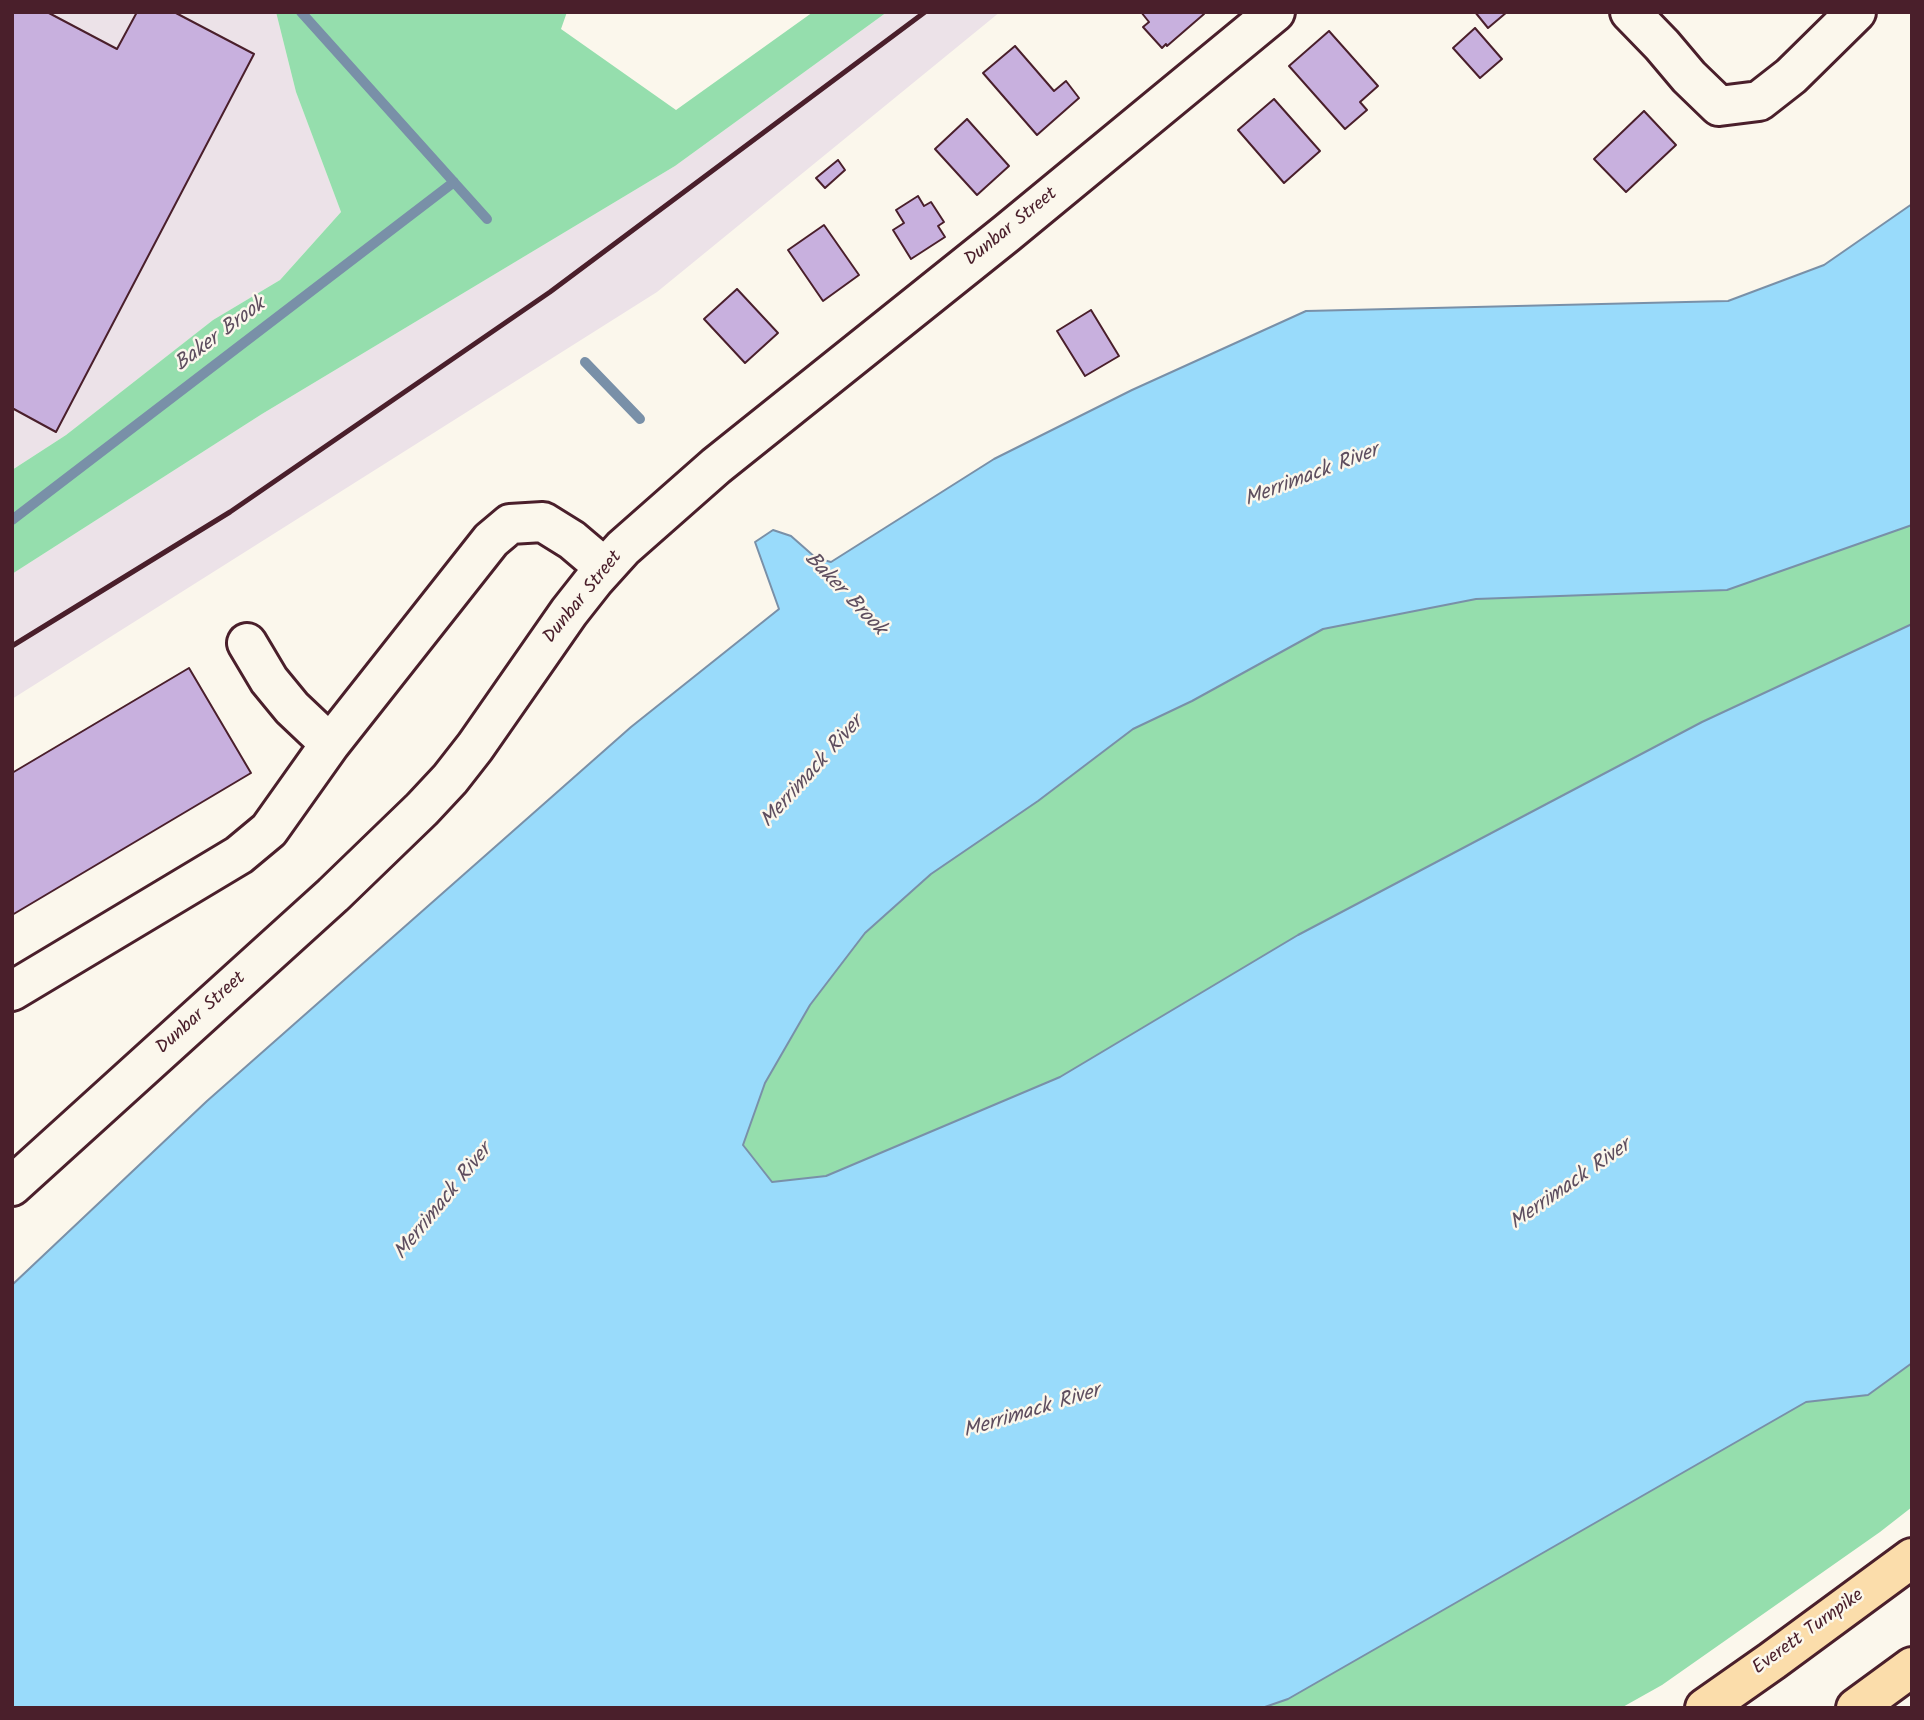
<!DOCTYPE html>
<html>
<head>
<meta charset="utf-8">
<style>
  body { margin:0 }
  #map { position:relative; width:1924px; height:1720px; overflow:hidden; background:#fbf7ec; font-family:Kalam,sans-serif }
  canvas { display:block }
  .frame { position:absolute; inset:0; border:14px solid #4a1f2b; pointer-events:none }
</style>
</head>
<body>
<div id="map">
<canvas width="1924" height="1720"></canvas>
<div class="frame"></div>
</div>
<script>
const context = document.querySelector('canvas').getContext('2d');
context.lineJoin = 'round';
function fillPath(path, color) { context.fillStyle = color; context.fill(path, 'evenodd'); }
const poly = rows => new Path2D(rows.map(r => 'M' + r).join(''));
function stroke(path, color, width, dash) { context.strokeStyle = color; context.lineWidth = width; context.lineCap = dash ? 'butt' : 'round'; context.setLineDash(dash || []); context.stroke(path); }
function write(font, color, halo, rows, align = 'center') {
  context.font = font + ' Kalam,sans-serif'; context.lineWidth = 5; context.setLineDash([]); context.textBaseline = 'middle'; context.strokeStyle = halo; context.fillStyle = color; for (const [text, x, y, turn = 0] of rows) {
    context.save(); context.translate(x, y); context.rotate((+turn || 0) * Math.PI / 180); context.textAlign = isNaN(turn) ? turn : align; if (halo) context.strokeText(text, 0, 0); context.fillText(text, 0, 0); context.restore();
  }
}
fillPath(poly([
  [12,12,276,12,296,92,341,212,280,280,213,320,66,435,12,470],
  [887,12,1000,12,657,292,12,699,12,574,262,414,675,166]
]), '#ece2e8');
fillPath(poly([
  [276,12,567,12,561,29,676,110,813,12,887,12,675,166,262,414,12,574,12,470,66,435,213,320,280,280,341,212,296,92],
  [1912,525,1912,624,1702,722,1060,1077,826,1176,772,1182,743,1146,765,1083,810,1005,865,933,931,874,1038,801,1133,729,1192,701,1323,629,1476,599,1727,590],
  [1912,1363,1912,1507,1880,1532,1662,1685,1621,1708,1262,1708,1288,1699,1806,1401,1868,1395]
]), '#95dead');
const water = poly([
  [1912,204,1912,525,1727,590,1476,599,1323,629,1192,701,1133,729,1038,801,931,874,865,933,810,1005,765,1083,743,1145,772,1182,826,1176,1060,1077,1298,935,1702,722,1912,624,1912,1363,1868,1395,1806,1402,1288,1699,1262,1708,12,1708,12,1285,207,1101,631,727,779,609,755,542,773,530,791,536,816,558,831,562,994,459,1132,390,1306,311,1728,301,1824,265,1912,204]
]);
fillPath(water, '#99dbfb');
stroke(water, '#7990a8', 2);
stroke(poly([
  [301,12,487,219],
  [585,362,640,419],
  [12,520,454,182]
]), '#7990a8', 10);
const building = poly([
  [12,12,47,12,117,49,137,12,174,12,254,54,56,432,12,408,12,12],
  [1141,12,1202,12,1204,14,1167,46,1166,44,1162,48,1143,27,1149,22,1141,12],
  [1475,12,1507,12,1488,28,1475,12],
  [1475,28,1502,59,1480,78,1453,48,1475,28],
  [1329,31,1378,86,1360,102,1367,110,1345,129,1289,66,1329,31],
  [1015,46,1054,91,1066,81,1079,98,1037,135,983,73,1015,46],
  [1274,99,1320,151,1284,183,1238,130,1274,99],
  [1644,111,1676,145,1626,192,1594,159,1644,111],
  [967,119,1009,166,977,195,935,149,967,119],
  [838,160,845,170,825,188,816,178,838,160],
  [918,196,924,206,931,202,944,222,938,226,945,237,911,259,893,230,904,223,896,210,918,196],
  [824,225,859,275,823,301,788,250,824,225],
  [737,289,778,333,745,363,704,319,737,289],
  [1091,310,1119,356,1085,376,1057,331,1091,310],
  [189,668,251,773,12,915,12,773,189,668]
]);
fillPath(building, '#c8b0de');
stroke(building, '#4a1f2b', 2);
const minor = poly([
  [1630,12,1662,45,1689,77,1719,106,1759,101,1791,76,1856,12],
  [247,643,269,680,292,708,330,744,491,540,510,524,543,522,572,540,605,568],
  [12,991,239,855,269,830,330,744],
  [12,1186,333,895,422,809,450,779,475,747,569,612,595,579,623,548,716,466,1007,233,1275,12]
]);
const highway = poly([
  [1705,1708,1772,1661,1912,1558],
  [1856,1708,1912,1667]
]);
stroke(minor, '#4a1f2b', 44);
stroke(highway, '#4a1f2b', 44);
stroke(minor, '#fbf7ec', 38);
stroke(highway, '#fbddab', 38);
stroke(poly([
  [12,646,230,512,550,292,925,12]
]), '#4a1f2b', 5);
write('19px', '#4a1f2b', '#fbf7ec', [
  ["Dunbar Street",1012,228,-39],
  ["Dunbar Street",584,598,-51],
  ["Dunbar Street",202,1014,-42],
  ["Everett Turnpike",1809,1633,-36]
]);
write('italic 21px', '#5e4e5f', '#fbf7ec', [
  ["Baker Brook",221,336,-37],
  ["Merrimack River",1312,477,-21],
  ["Baker Brook",844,595,46],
  ["Merrimack River",813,773,-48],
  ["Merrimack River",1571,1186,-35],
  ["Merrimack River",444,1203,-51],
  ["Merrimack River",1032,1413,-17]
]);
</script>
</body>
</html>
